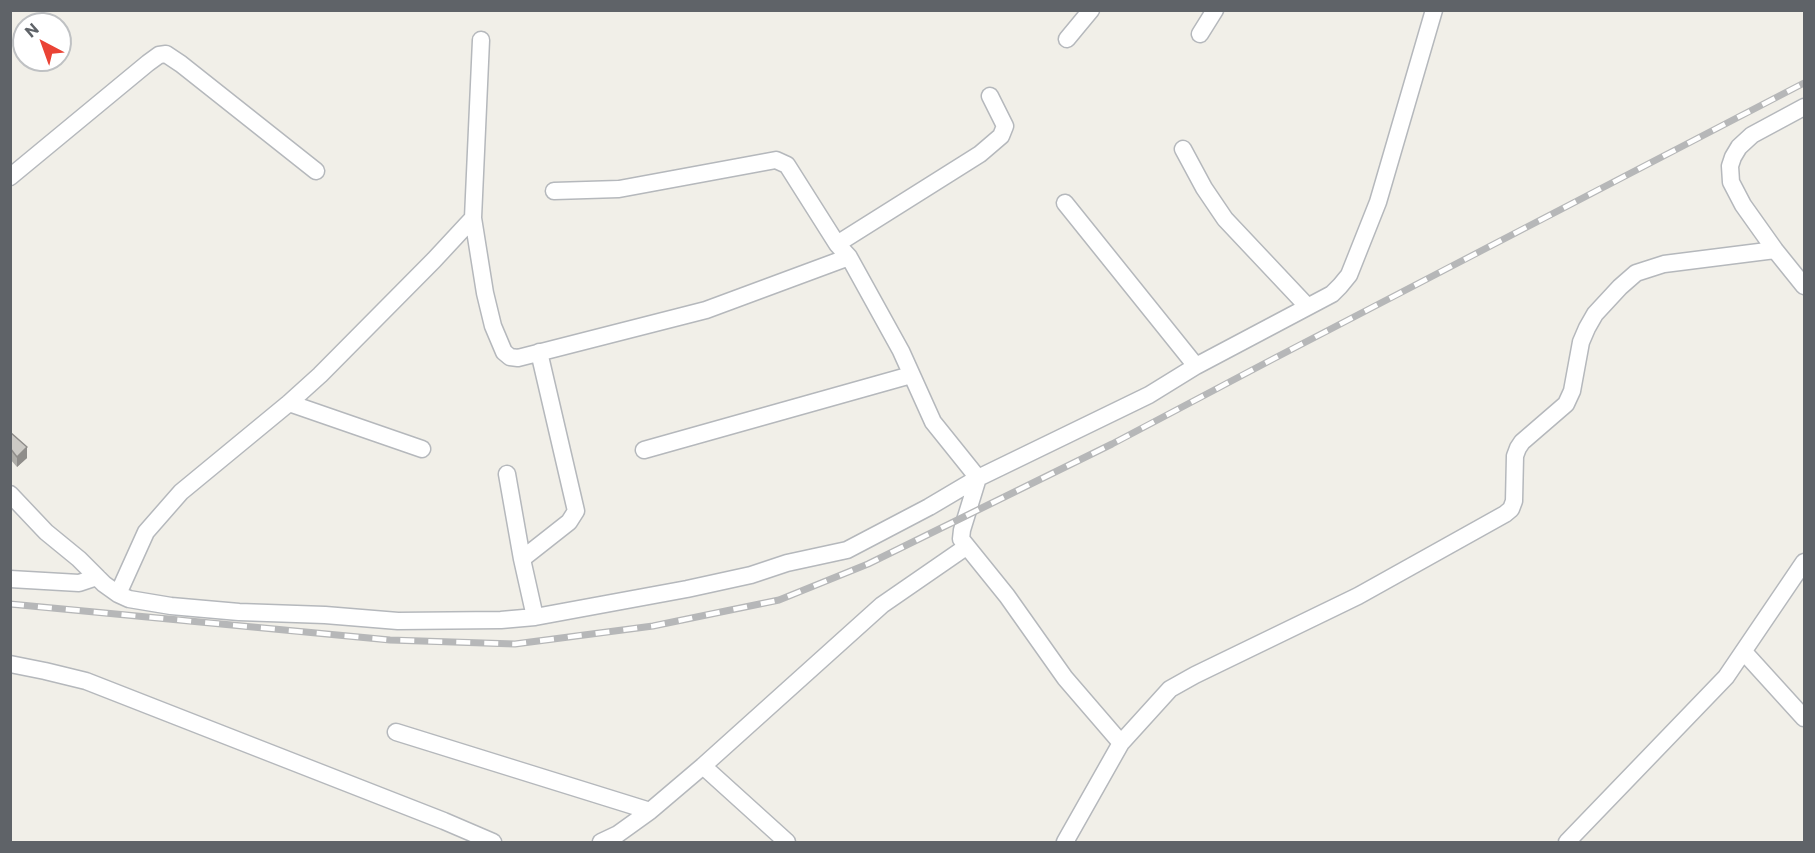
<!DOCTYPE html>
<html>
<head>
<meta charset="utf-8">
<style>
  body { margin:0 }
  #map { position:relative; width:1815px; height:853px; overflow:hidden; background:#f1efe8; font-family:Commissioner,sans-serif }
  canvas { display:block }
  .frame { position:absolute; inset:0; border:12px solid #5f6368; pointer-events:none }
  .north { position:absolute; left:12px; top:12px; width:60px; height:60px; box-sizing:border-box; background:#fff; border:2px solid #bfc1c3; border-radius:50%; rotate:319deg; font-size:16px; font-weight:700; line-height:24px; text-align:center; color:#5f6368 }
  .north::after { content:''; display:block; margin:auto; width:21px; height:27px; background:#ea4335; clip-path:polygon(50% 0,100% 100%,50% 72%,0 100%) }
</style>
</head>
<body>
<div id="map">
<canvas width="1815" height="853"></canvas>
<div class="frame"></div>
<div class="north">N</div>
</div>
<script>
const context = document.querySelector('canvas').getContext('2d');
context.lineJoin = 'round';
const poly = rows => new Path2D(rows.map(r => 'M' + r).join(''));
function stroke(path, color, width, dash) { context.strokeStyle = color; context.lineWidth = width; context.lineCap = dash ? 'butt' : 'round'; context.setLineDash(dash || []); context.stroke(path); }
function fillPath(path, color) { context.fillStyle = color; context.fill(path, 'evenodd'); }
const minor = poly([
  [1200,34,1215,10],
  [1067,39,1091,10],
  [1804,107,1752,135,1739,147,1733,157,1730,166,1731,182,1743,205,1775,250,1804,286],
  [1183,149,1204,188,1225,219,1307,306],
  [10,177,148,63,159,55,166,54,181,64,316,171],
  [554,191,619,189,776,160,787,165,837,244,849,257,901,351,933,422,978,478,962,530,961,539,1007,596,1065,678,1121,743],
  [1065,203,1196,366],
  [473,218,485,293,493,326,504,352,510,357,518,358,706,310,849,257],
  [837,244,980,154,1001,136,1005,126,990,96],
  [289,403,422,449],
  [644,450,911,375],
  [507,474,522,559,535,617],
  [10,494,46,532,79,559,104,584,118,594,129,599,171,606,239,612,325,615,398,621,501,620,535,617,687,589,751,575,787,563,847,550,929,507,978,478,1149,395,1196,366,1332,294,1340,286,1349,275,1378,202,1434,10],
  [522,559,569,522,576,511,539,352],
  [10,579,79,583,97,577],
  [118,594,146,532,181,492,289,403,320,375,434,260,473,218,481,40],
  [1744,652,1804,718],
  [10,664,45,671,86,681,444,821,493,842],
  [396,732,650,811],
  [703,766,787,842],
  [601,842,618,834,650,811,703,766,882,605,966,547],
  [1065,842,1121,743,1170,689,1195,675,1358,596,1505,514,1511,509,1514,501,1515,456,1518,448,1522,442,1566,404,1572,391,1581,342,1587,328,1595,314,1620,287,1636,273,1664,264,1775,250],
  [1567,842,1726,677,1804,562]
]);
stroke(minor, '#b5b8bc', 19);
stroke(minor, '#fff', 16);
const rail = poly([
  [10,604,390,640,515,644,653,626,779,600,868,564,1112,444,1273,359,1804,83]
]);
stroke(rail, '#b6b7b8', 7);
stroke(rail, '#fff', 4.5, [14]);
fillPath(poly([
  [10,432,27,458,17,467,10,459]
]), '#afaea9');
fillPath(poly([
  [27,447,27,458,17,467,17,457]
]), '#8f8d8a');
const building = poly([
  [10,432,27,447,17,457,10,448,10,432]
]);
fillPath(building, '#cccac5');
stroke(building, '#8f8d8a', 1.5);
</script>
</body>
</html>
